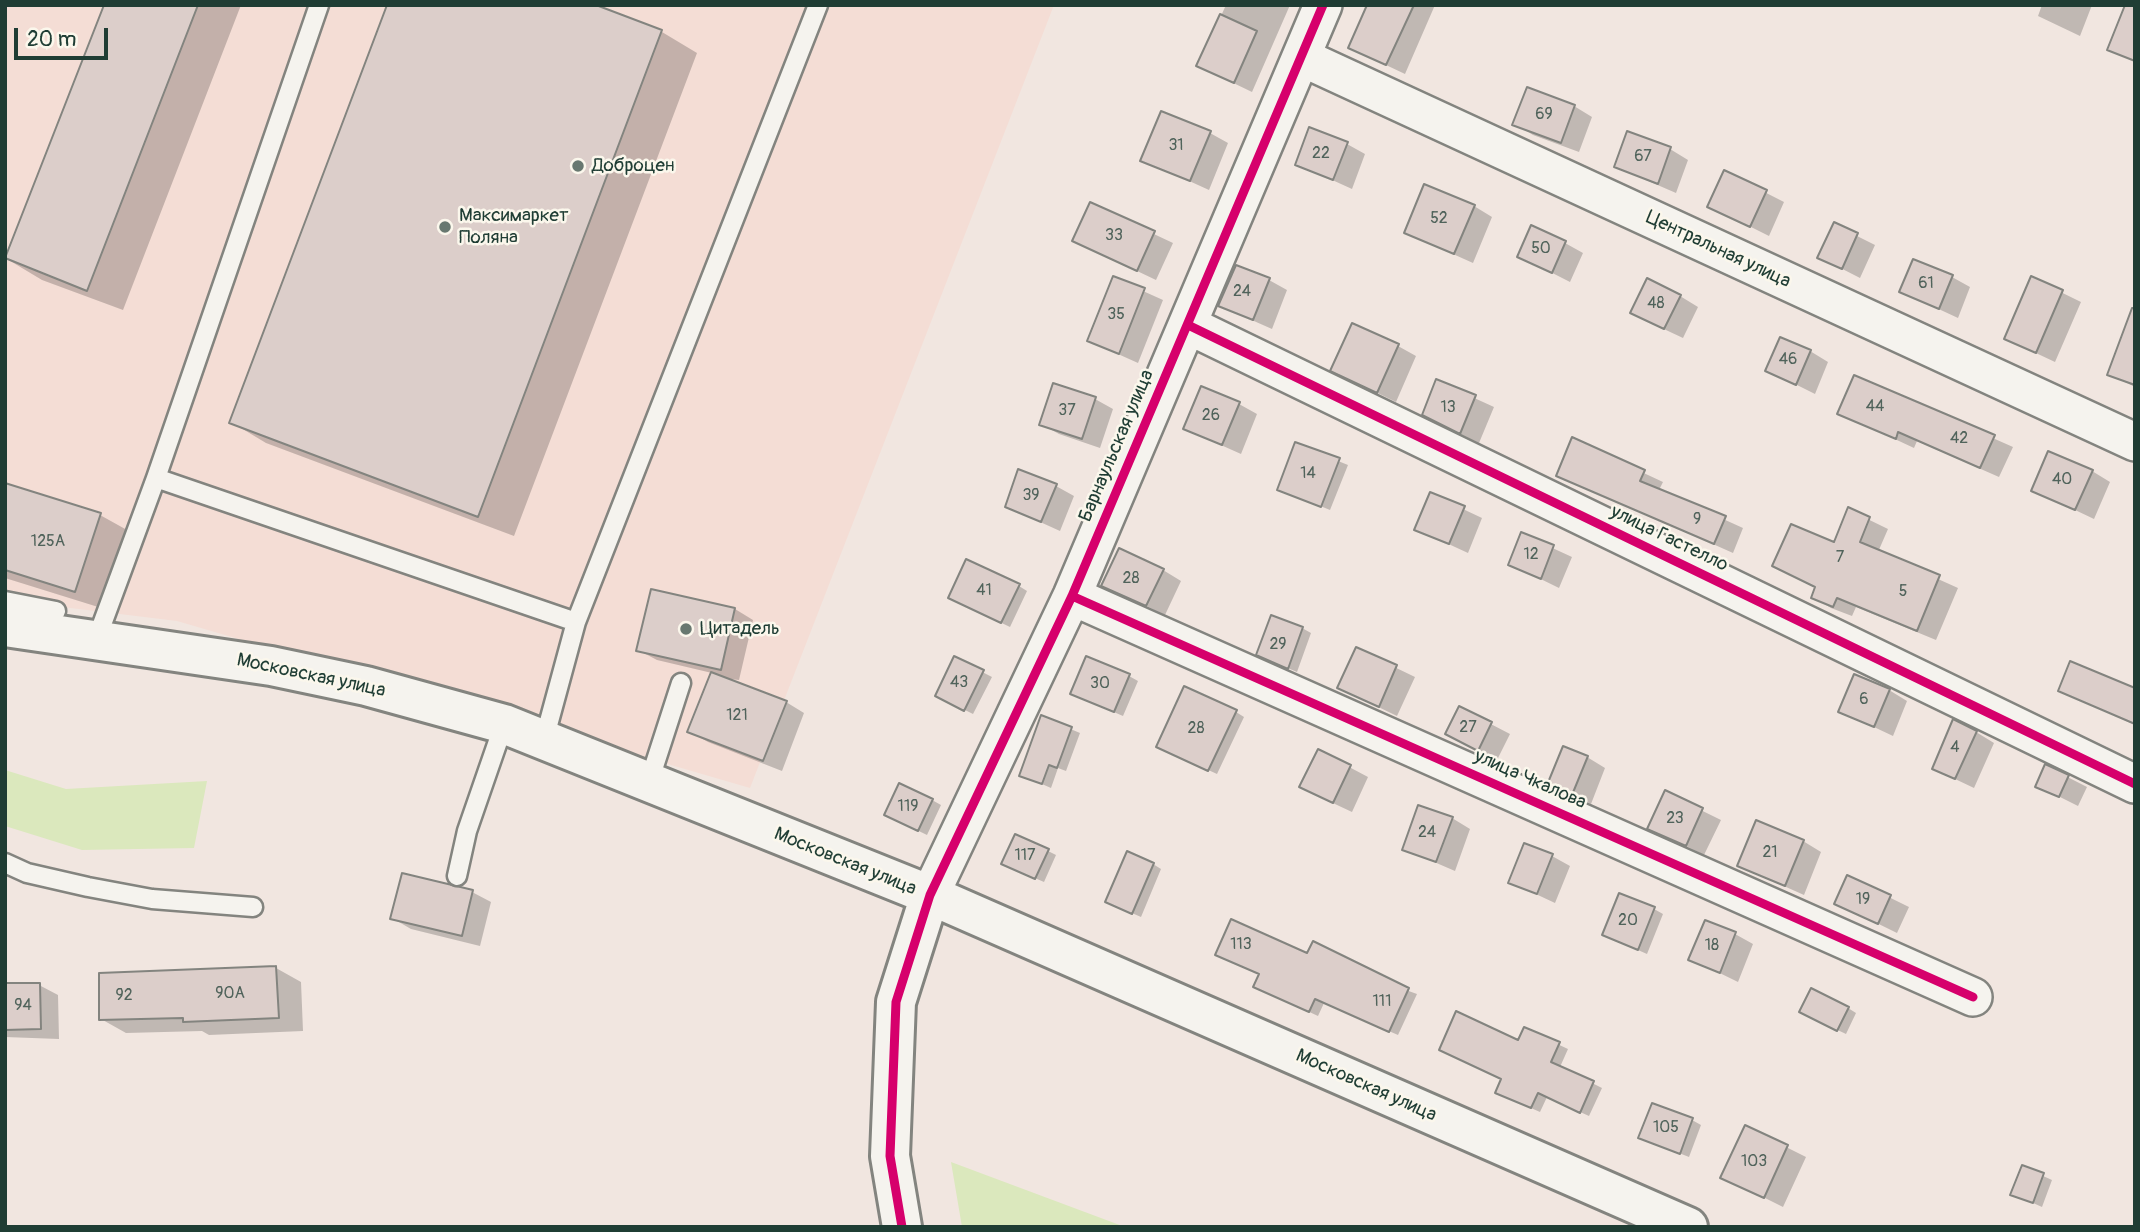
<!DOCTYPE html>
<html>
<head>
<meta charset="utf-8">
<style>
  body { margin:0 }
  #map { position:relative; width:2140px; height:1232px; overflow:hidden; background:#f1e6e0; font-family:Pangolin,sans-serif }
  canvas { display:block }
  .frame { position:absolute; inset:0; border:7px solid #1f3d34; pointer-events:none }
  .scale { position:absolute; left:14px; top:28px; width:94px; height:32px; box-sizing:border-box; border:4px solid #1f3d34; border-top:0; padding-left:9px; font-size:21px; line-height:24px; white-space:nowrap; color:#1f3d34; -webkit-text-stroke:5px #fbf7ec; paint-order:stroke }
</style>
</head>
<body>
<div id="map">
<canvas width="2140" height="1232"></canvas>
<div class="frame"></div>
<div class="scale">20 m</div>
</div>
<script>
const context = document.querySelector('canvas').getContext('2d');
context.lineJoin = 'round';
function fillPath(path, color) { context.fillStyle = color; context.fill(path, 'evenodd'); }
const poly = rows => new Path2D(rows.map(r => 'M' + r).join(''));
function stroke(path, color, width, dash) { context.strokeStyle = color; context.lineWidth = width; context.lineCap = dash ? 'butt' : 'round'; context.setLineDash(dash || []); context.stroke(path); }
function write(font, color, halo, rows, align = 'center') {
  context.font = font + ' Pangolin,sans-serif'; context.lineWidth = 5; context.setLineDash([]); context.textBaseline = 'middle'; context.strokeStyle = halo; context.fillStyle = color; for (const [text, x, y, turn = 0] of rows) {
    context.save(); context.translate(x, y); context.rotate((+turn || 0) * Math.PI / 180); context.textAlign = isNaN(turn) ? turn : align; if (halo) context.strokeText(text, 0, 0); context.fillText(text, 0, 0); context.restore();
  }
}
fillPath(poly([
  [5,5,1054,5,750,788,177,621,5,600]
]), '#f4ddd5');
fillPath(poly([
  [5,770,66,789,207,781,194,848,82,850,5,826],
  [951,1162,1125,1227,962,1227]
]), '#dbe8bd');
fillPath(poly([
  [105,5,241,5,123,310,42,280,7,259],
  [591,5,662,32,697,53,514,536,266,443,231,422],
  [1226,5,1290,5,1252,92,1198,66],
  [1369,5,1435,5,1405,74,1350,48],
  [2042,5,2092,5,2080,36,2038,16],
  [1574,106,1592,117,1579,152,1533,135,1515,124],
  [1210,133,1228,143,1209,190,1143,160],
  [1347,144,1365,154,1352,189,1297,164],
  [1670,149,1688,160,1676,193,1616,167],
  [1725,172,1784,202,1769,236,1709,206],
  [1090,204,1173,243,1156,280,1074,241],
  [1474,206,1492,217,1473,263,1406,233],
  [1835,225,1875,245,1860,278,1819,257],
  [1565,243,1583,253,1570,282,1519,256],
  [1952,277,1970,287,1958,318,1902,292],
  [1114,278,1163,300,1138,363,1089,341],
  [2032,278,2081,302,2055,362,2006,339],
  [1269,280,1287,290,1272,329,1220,306],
  [1680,296,1698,307,1683,338,1651,323],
  [1398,346,1416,356,1396,402,1351,380],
  [1810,351,1828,362,1815,394,1767,370],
  [2135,351,2135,387,2109,374],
  [1855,377,2013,447,1999,477,1917,441,1914,448,1839,413],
  [1437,381,1494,407,1479,443,1442,425],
  [1095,399,1113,409,1100,448,1059,434,1041,424],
  [1239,404,1257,414,1241,454,1185,429],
  [1573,440,1663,482,1659,490,1743,528,1733,553,1558,475],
  [1296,444,1348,465,1330,510,1279,489],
  [2092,471,2110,482,2094,519,2033,490],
  [5,484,100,515,136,535,111,611,5,578],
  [1056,486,1074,496,1060,531,1007,507],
  [1431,494,1482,518,1468,553,1416,529],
  [1849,510,1888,529,1878,552,1958,588,1936,640,1856,607,1852,616,1831,608,1813,597,1817,588,1774,566,1835,545],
  [1522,534,1572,557,1559,588,1510,564],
  [1163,570,1181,581,1165,615,1103,585],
  [1019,586,1027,591,1010,627,958,602],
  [735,609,753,620,739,680,721,678,786,702,804,713,782,771,708,742,689,731,712,673,657,660,638,650],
  [1302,628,1311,633,1297,672,1267,659],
  [1357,649,1415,677,1397,716,1339,688],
  [955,658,992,677,973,714,945,700],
  [1129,676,1138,681,1123,716,1081,698],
  [1889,690,1907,701,1893,736,1840,711],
  [2135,690,2135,725,2060,691],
  [1460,708,1510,734,1497,760,1465,744],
  [1236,712,1244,717,1217,774,1167,751],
  [1042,717,1080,733,1066,771,1058,768,1051,788,1021,775],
  [1976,732,1994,743,1974,788,1934,769],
  [1319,751,1368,777,1352,812,1320,797],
  [1587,757,1605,768,1591,804,1550,784],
  [2046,766,2087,787,2078,806,2038,786],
  [1666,793,1721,820,1704,855,1650,828],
  [932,800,941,805,927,835,894,819],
  [1452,818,1470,829,1455,871,1404,849],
  [1803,841,1821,852,1804,895,1739,866],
  [1048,851,1056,855,1044,882,1012,868],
  [1552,856,1570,866,1555,903,1510,882],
  [1153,864,1161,869,1141,917,1116,906],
  [1848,877,1909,907,1897,933,1836,903],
  [472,892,491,902,480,946,411,929,392,918],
  [1654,909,1663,914,1647,954,1604,935],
  [1735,934,1753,944,1738,982,1691,959],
  [1308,955,1417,994,1398,1035,1324,1003,1318,1016,1264,991],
  [276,968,301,982,303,1031,209,1035,202,1031,126,1033,101,1019],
  [5,985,39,985,58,995,59,1039,5,1037],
  [1848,1008,1856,1013,1846,1034,1810,1017],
  [1525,1029,1568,1049,1560,1067,1602,1088,1589,1116,1547,1097,1540,1112,1506,1097],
  [1692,1120,1701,1125,1689,1157,1641,1138],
  [1746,1127,1806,1157,1783,1207,1723,1177],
  [2023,1167,2052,1180,2042,1207,2013,1194]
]), '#0003');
const building = poly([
  [104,5,198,5,87,291,5,258,104,5],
  [387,5,596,5,662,30,478,517,229,423,387,5],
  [1367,5,1414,5,1386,65,1348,48,1367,5],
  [2125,5,2135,5,2135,61,2107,50,2125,5],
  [1220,14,1257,31,1234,83,1196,66,1220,14],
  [1527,87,1575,105,1561,143,1512,125,1527,87],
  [1161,111,1211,131,1190,181,1140,161,1161,111],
  [1309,127,1348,142,1333,180,1295,165,1309,127],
  [1627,131,1671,147,1658,184,1614,167,1627,131],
  [1724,170,1767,190,1750,227,1707,207,1724,170],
  [1424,184,1475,205,1454,254,1404,233,1424,184],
  [1090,202,1155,231,1137,271,1072,241,1090,202],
  [1834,222,1858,233,1842,269,1817,258,1834,222],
  [1531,225,1566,241,1552,273,1517,257,1531,225],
  [1913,259,1953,275,1939,309,1899,292,1913,259],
  [1236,265,1270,278,1253,320,1218,306,1236,265],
  [1113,276,1145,288,1119,354,1087,341,1113,276],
  [2031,276,2063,290,2036,353,2004,339,2031,276],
  [1647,278,1681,295,1664,329,1630,313,1647,278],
  [2132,308,2135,308,2135,385,2107,375,2132,308],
  [1352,323,1399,344,1377,393,1330,371,1352,323],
  [1780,337,1811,350,1796,385,1765,371,1780,337],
  [1854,375,1995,435,1980,468,1898,432,1896,439,1837,414,1854,375],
  [1436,379,1476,395,1460,434,1422,415,1436,379],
  [1053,383,1096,397,1082,439,1039,425,1053,383],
  [1201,386,1240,402,1222,445,1183,429,1201,386],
  [1572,437,1645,470,1640,481,1726,516,1714,544,1556,476,1572,437],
  [1295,442,1340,458,1321,507,1277,490,1295,442],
  [2048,451,2093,470,2075,510,2031,491,2048,451],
  [1018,469,1057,484,1041,522,1005,507,1018,469],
  [5,483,101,513,75,592,5,570,5,483],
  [1430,492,1465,506,1449,544,1414,530,1430,492],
  [1848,507,1870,517,1860,542,1940,575,1917,631,1837,598,1833,607,1811,598,1815,587,1772,566,1791,524,1834,542,1848,507],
  [1521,532,1554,545,1541,579,1508,565,1521,532],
  [1119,548,1164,569,1146,606,1101,586,1119,548],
  [966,559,1020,584,1001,623,948,598,966,559],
  [651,589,735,608,721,670,636,651,651,589],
  [1271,615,1303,627,1288,669,1256,655,1271,615],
  [1356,647,1397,665,1379,707,1337,688,1356,647],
  [954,656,984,670,964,711,935,696,954,656],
  [1086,656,1130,674,1114,712,1070,694,1086,656],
  [2070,661,2135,688,2135,724,2058,691,2070,661],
  [711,672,787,701,763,761,687,732,711,672],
  [1854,674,1890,689,1874,727,1838,712,1854,674],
  [1184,686,1237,710,1208,771,1156,747,1184,686],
  [1459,706,1492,722,1478,751,1445,734,1459,706],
  [1041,715,1072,727,1057,768,1049,765,1042,784,1019,776,1041,715],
  [1953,719,1977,731,1955,779,1932,769,1953,719],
  [1563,746,1588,756,1572,795,1547,785,1563,746],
  [1318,749,1351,765,1333,803,1299,787,1318,749],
  [2045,764,2069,775,2059,797,2035,787,2045,764],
  [899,783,933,799,918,831,884,815,899,783],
  [1665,790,1703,808,1686,846,1647,829,1665,790],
  [1418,805,1453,817,1436,862,1402,850,1418,805],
  [1756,820,1804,840,1785,886,1737,866,1756,820],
  [1015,834,1049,849,1035,879,1001,864,1015,834],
  [1524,843,1553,854,1537,894,1508,883,1524,843],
  [1127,851,1154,863,1132,914,1105,902,1127,851],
  [402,873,473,890,462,936,390,919,402,873],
  [1847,875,1891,895,1878,924,1834,904,1847,875],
  [1619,893,1655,907,1638,950,1602,935,1619,893],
  [1231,919,1307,953,1313,941,1409,988,1389,1032,1315,999,1309,1012,1253,987,1259,974,1215,955,1231,919],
  [1705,920,1736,932,1720,973,1688,960,1705,920],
  [276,966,279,1018,183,1022,183,1018,99,1020,99,973,276,966],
  [5,983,40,983,41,1029,5,1030,5,983],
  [1811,988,1849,1007,1837,1031,1799,1012,1811,988],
  [1456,1011,1518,1040,1524,1027,1560,1042,1551,1062,1594,1081,1580,1113,1538,1093,1531,1108,1495,1093,1501,1079,1439,1050,1456,1011],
  [1652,1103,1693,1118,1680,1154,1638,1138,1652,1103],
  [1745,1125,1788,1145,1764,1198,1720,1178,1745,1125],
  [2022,1165,2044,1173,2033,1203,2010,1195,2022,1165]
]);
fillPath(building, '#dcceca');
stroke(building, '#83847f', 2);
const lane = poly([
  [156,478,576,622],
  [5,601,56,611],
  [97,638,156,478,319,5],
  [544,740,576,622,818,5],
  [649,782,681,683],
  [5,863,27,873,88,887,152,899,253,907],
  [457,876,467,831,504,724]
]);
const street = poly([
  [1301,57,2135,442],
  [1188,325,2135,784],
  [1072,596,1973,997],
  [930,895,1072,596,1323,5]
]);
const secondary = poly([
  [5,627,271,666,366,686,504,724,930,895,1688,1227],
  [902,1227,890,1156,896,1002,930,895]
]);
stroke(lane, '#83847f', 23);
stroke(street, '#83847f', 42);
stroke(secondary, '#83847f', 44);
stroke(lane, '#f5f3ee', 18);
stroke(street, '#f5f3ee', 37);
stroke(secondary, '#f5f3ee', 38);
stroke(poly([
  [1188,325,2135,784],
  [1072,596,1973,997],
  [902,1227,890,1156,896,1002,930,895,1072,596,1323,5]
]), '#d6006c', 9);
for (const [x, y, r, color] of [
  [578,166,7,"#687870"],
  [445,227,7,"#687870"],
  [686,629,7,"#687870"]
]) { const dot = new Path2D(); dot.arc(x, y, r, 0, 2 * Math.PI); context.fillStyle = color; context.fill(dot); stroke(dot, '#fbf7ec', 2.5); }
write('16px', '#50635b', null, [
  ["69",1544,115],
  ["31",1176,146],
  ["22",1321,154],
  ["67",1643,157],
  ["52",1439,219],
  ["33",1114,236],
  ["50",1541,249],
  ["61",1926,284],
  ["24",1242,292],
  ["48",1656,304],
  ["35",1116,315],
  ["46",1788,360],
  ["44",1875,407],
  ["13",1448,408],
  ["37",1067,411],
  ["26",1211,416],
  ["42",1959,439],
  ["14",1308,474],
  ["40",2062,480],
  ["39",1031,496],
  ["9",1697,520],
  ["125А",48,542],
  ["12",1531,555],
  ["7",1840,558],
  ["28",1131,579],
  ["41",984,591],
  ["5",1903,592],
  ["29",1278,645],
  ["43",959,683],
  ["30",1100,684],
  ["6",1864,700],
  ["121",737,716],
  ["27",1468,728],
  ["28",1196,729],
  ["4",1955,748],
  ["119",908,807],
  ["23",1675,819],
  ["24",1427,833],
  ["21",1770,853],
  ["117",1025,856],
  ["19",1863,900],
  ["20",1628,921],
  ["113",1241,945],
  ["18",1712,946],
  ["90А",230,994],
  ["92",124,996],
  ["111",1382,1002],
  ["94",23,1006],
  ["105",1666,1128],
  ["103",1754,1162]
]);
write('19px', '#1f3d34', '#fbf7ec', [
  ["Доброцен",592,166],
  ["Максимаркет",459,216],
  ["Поляна",459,238],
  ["Цитадель",700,629]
], 'left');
write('19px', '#1f3d34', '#fbf7ec', [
  ["Центральная улица",1718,250,25],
  ["Барнаульская улица",1117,446,-67],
  ["улица Гастелло",1669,539,26],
  ["Московская улица",311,676,12],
  ["улица Чкалова",1530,780,24],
  ["Московская улица",845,862,22],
  ["Московская улица",1366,1086,24]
]);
</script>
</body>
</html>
